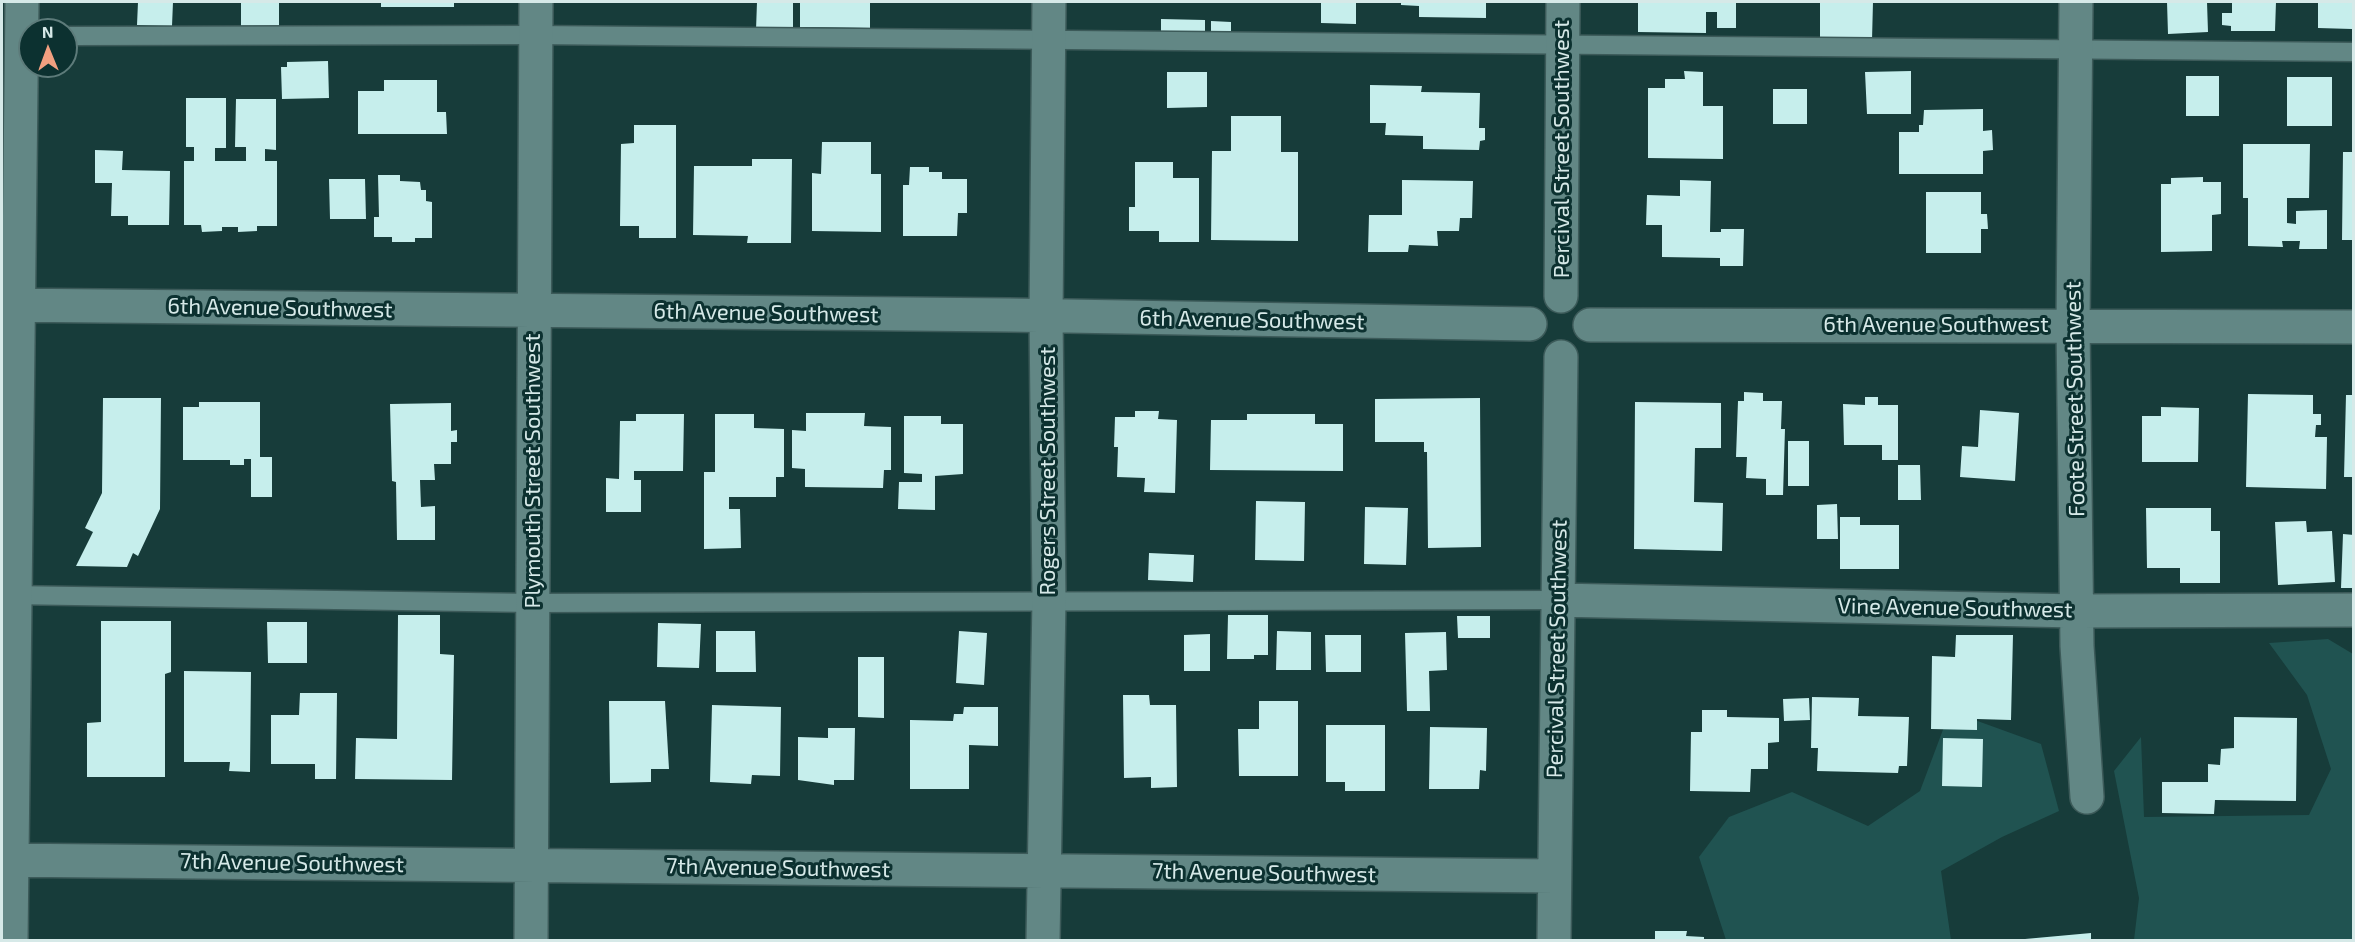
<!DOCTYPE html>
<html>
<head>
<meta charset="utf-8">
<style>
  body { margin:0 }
  #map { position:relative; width:2355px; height:942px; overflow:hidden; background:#173c3a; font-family:"Exo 2",sans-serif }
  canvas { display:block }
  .frame { position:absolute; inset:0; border:3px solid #d6e9e8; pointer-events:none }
  .north { position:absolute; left:18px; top:18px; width:60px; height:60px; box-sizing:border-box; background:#0c3130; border:2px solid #5d7b7a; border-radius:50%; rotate:359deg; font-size:16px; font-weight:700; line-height:24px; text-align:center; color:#d6e9e8 }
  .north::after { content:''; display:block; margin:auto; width:21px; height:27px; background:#f2a080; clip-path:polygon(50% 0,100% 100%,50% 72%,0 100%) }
</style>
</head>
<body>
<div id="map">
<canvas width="2355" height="942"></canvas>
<div class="frame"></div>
<div class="north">N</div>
</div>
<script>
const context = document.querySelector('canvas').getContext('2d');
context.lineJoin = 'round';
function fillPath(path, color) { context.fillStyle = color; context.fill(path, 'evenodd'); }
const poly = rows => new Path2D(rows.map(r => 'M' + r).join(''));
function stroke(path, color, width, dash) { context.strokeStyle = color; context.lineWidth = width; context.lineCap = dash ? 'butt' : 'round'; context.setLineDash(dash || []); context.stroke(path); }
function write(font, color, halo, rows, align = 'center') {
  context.font = font + ' "Exo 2",sans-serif'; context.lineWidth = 6; context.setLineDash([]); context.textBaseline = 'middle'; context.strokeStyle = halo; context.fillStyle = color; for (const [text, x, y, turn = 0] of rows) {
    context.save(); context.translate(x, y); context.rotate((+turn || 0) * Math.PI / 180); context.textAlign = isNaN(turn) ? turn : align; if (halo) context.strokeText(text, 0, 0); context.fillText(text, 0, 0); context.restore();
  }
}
fillPath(poly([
  [2328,639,2353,654,2353,940,2134,940,2139,898,2114,771,2141,737,2144,817,2309,815,2331,769,2307,695,2269,643],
  [1950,711,2041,744,2059,811,2002,837,1941,871,1951,940,1726,940,1699,857,1729,817,1792,792,1868,826,1920,791]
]), '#205351');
fillPath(poly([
  [138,2,173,2,172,26,137,25],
  [241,2,279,2,279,27,241,27],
  [381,2,454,2,454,7,381,7],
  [757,2,793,2,793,31,756,30],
  [800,2,870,2,870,28,800,27],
  [1321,2,1356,2,1356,24,1321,23],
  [1401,2,1486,2,1486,18,1419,17,1419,6,1401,5],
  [1638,2,1736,2,1736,28,1717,28,1717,12,1706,12,1706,33,1638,32],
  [1820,2,1873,2,1872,40,1820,40],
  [2167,2,2207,2,2208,32,2168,34],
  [2232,2,2276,2,2275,31,2231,31,2231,26,2222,25,2222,13,2232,13],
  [2318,2,2352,2,2352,29,2318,28],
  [1161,19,1205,20,1205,36,1161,36],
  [1211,21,1231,22,1231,36,1211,35],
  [328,61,329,98,282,99,281,67,287,67,287,62],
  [1684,71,1703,72,1703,106,1723,106,1723,159,1648,158,1648,88,1665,88,1665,79,1685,79],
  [1911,71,1911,114,1867,114,1865,72],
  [1167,72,1207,72,1207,107,1167,108],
  [2186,76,2219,76,2219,116,2186,116],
  [2287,77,2332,77,2332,126,2287,126],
  [384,80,437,80,437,112,446,112,447,134,358,134,358,91,384,91],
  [1370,85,1422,86,1421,92,1480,93,1479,128,1485,128,1485,140,1480,141,1479,150,1423,149,1423,136,1385,135,1386,123,1370,123],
  [1773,89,1807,89,1807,124,1773,124],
  [186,98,226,98,226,148,215,148,215,161,246,161,246,147,235,147,236,99,276,99,276,150,265,149,265,161,277,161,277,226,257,226,257,231,238,232,238,227,222,227,222,231,202,232,201,225,184,225,184,161,194,161,194,147,186,147],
  [1983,109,1983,131,1992,130,1993,150,1983,151,1983,174,1899,174,1899,132,1919,132,1919,125,1923,125,1924,110],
  [1231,116,1281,116,1281,152,1298,152,1298,241,1211,240,1212,151,1231,151],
  [634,125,676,125,676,238,639,238,639,226,620,226,621,144,634,143],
  [822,142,871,142,871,174,881,174,881,232,812,231,812,173,821,174],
  [2243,144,2310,144,2309,198,2287,198,2287,223,2296,224,2296,211,2327,210,2327,249,2299,249,2300,241,2282,241,2283,247,2248,246,2248,198,2243,198],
  [95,150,123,151,122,170,170,171,169,225,128,225,128,216,111,216,112,183,95,183],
  [2343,152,2354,152,2354,240,2342,240],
  [752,159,792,159,791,243,747,243,748,236,693,235,694,166,752,166],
  [1135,162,1173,162,1173,178,1199,178,1199,242,1159,242,1159,231,1129,231,1129,207,1135,207],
  [910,167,929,167,929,172,942,172,942,179,967,179,967,213,958,213,957,236,903,236,903,185,909,185],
  [378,175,400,175,400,181,420,182,421,190,426,190,426,201,432,202,432,238,415,238,415,242,392,242,392,237,374,237,374,217,379,217],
  [2203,177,2203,182,2221,182,2221,214,2212,215,2212,251,2161,252,2161,184,2171,184,2171,178],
  [329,179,365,179,366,219,330,219],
  [1402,180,1473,181,1472,218,1460,218,1459,231,1437,231,1438,246,1409,245,1408,252,1368,252,1369,215,1402,215],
  [1680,180,1711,181,1710,232,1721,232,1721,229,1744,229,1743,266,1720,266,1720,258,1662,257,1662,225,1646,225,1647,195,1680,196],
  [1926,192,1981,192,1981,214,1987,214,1988,229,1981,229,1981,253,1926,253],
  [1744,392,1763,393,1763,401,1782,401,1781,429,1785,429,1783,495,1766,495,1766,479,1746,478,1747,457,1736,457,1738,401,1744,401],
  [2248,394,2313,395,2313,414,2321,414,2321,425,2316,425,2315,437,2327,437,2326,489,2246,487],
  [2346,395,2354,395,2354,477,2344,477],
  [1865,397,1878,397,1878,405,1898,405,1898,460,1882,460,1882,445,1844,445,1843,404,1865,405],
  [103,398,161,398,160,509,138,556,133,553,127,567,76,566,93,532,85,528,102,493],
  [1480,398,1481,547,1428,548,1427,452,1424,452,1424,442,1375,442,1375,399],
  [199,402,260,402,260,457,272,457,272,497,251,497,251,459,244,459,244,465,230,465,230,460,183,460,183,407,199,407],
  [1635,402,1721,403,1721,448,1695,448,1694,502,1723,503,1722,551,1634,549],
  [451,403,451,431,457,430,457,442,451,442,451,464,434,464,435,480,420,480,421,507,435,506,435,540,397,540,396,482,392,481,390,404],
  [2161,407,2199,408,2198,462,2142,462,2142,416,2161,416],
  [1980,410,2019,413,2015,481,1960,477,1962,446,1978,447],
  [1135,411,1159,411,1158,419,1177,420,1175,493,1144,492,1145,478,1117,477,1118,447,1114,447,1115,417,1135,417],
  [806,413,865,413,864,426,891,427,891,470,884,470,883,488,805,487,805,469,792,468,792,430,806,431],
  [636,414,684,414,683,471,634,471,634,480,641,480,641,512,606,512,606,478,619,479,620,421,636,421],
  [715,414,754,414,754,428,784,429,784,477,776,477,776,497,729,497,729,509,740,509,741,548,704,549,704,472,715,472],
  [1247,414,1315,414,1315,424,1343,424,1343,471,1210,470,1211,420,1247,420],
  [904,416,941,416,941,424,963,424,963,474,935,476,935,510,898,509,899,482,922,482,922,474,904,473],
  [1788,441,1809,441,1809,486,1788,486],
  [1898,465,1920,465,1921,500,1898,500],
  [1256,501,1305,502,1304,561,1255,560],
  [1837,504,1838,539,1817,539,1817,505],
  [1365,507,1408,508,1406,565,1364,564],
  [2146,508,2211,508,2211,531,2220,531,2220,583,2180,583,2180,568,2147,568],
  [1840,517,1860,517,1860,525,1899,525,1899,569,1840,569],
  [2306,521,2307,532,2332,531,2335,582,2278,585,2275,522],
  [2343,534,2354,535,2354,588,2341,588],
  [1149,553,1194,555,1193,582,1148,580],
  [398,615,440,615,440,654,454,655,452,780,355,779,356,738,397,739],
  [1228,615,1268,615,1268,655,1254,655,1254,659,1227,659],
  [1457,616,1490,616,1490,638,1458,638],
  [101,621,171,621,171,672,165,674,165,777,87,777,87,723,101,722],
  [267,622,307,622,307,663,268,663],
  [658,623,701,624,699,668,657,667],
  [716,631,755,631,756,672,716,672],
  [959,631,987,633,984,685,956,683],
  [1277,631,1311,632,1311,670,1276,670],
  [1446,632,1447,670,1429,671,1430,711,1407,711,1405,633],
  [1210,634,1210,671,1184,671,1184,635],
  [1325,635,1361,635,1361,672,1326,672],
  [1956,635,2013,635,2011,720,1977,719,1977,730,1931,729,1932,656,1955,657],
  [858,657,884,657,884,718,858,717],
  [184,671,251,672,250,772,229,771,230,762,184,762],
  [300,693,337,693,336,779,315,779,315,764,271,764,271,715,299,715],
  [1123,695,1149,695,1150,705,1176,705,1177,787,1151,788,1151,777,1124,778],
  [1812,697,1859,698,1858,716,1909,717,1907,766,1899,766,1898,773,1817,771,1818,748,1811,748],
  [1809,698,1810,720,1784,721,1783,699],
  [609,701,665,701,669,769,651,769,651,782,610,783],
  [1259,701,1298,701,1298,776,1239,776,1238,729,1259,729],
  [712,705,781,707,780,776,752,775,751,784,710,782],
  [964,707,998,707,998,746,969,745,969,789,910,789,910,720,953,721,954,714,963,714],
  [1702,710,1727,710,1727,717,1779,718,1779,742,1768,743,1768,769,1751,769,1750,792,1690,791,1691,732,1702,732],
  [2234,717,2297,718,2296,801,2215,800,2214,814,2162,813,2162,782,2208,782,2208,764,2220,765,2221,749,2234,748],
  [1326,725,1385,725,1385,791,1345,791,1345,782,1326,782],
  [1430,727,1487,728,1486,771,1480,770,1479,789,1429,789],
  [828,728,855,728,854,780,834,780,834,785,798,780,798,737,828,738],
  [1943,738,1983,739,1982,787,1942,786],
  [1655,931,1687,931,1686,936,1704,937,1704,940,1655,940],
  [2091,933,2091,940,2025,940,2025,939]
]), '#c6eeec');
const lane = poly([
  [66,36,535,35,2354,52],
  [9,595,532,603,1557,600]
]);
const street = poly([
  [2076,2,2073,325,2077,646,2087,797],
  [1561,296,1563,2],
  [2,305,1009,315,1530,324],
  [1590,325,2354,327],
  [1557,600,2077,611,2354,610],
  [2,860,1554,876],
  [11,940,22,2],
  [531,940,536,2],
  [1043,940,1049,600,1046,316,1049,2],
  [1554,940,1561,357]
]);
stroke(lane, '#3c5a59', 21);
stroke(street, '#3c5a59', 36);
stroke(lane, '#628785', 18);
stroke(street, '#628785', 33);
write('22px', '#d6e9e8', '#0c3130', [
  ["Percival Street Southwest",1562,149,-90],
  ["6th Avenue Southwest",280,308,1],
  ["6th Avenue Southwest",766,313,1],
  ["6th Avenue Southwest",1252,320,1],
  ["6th Avenue Southwest",1936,325],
  ["Foote Street Southwest",2075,399,-91],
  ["Plymouth Street Southwest",533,471,-90],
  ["Rogers Street Southwest",1048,471,-90],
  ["Vine Avenue Southwest",1955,608,1],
  ["Percival Street Southwest",1557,649,-89],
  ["7th Avenue Southwest",292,863,1],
  ["7th Avenue Southwest",778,868,1],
  ["7th Avenue Southwest",1264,873,1]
]);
</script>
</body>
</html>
